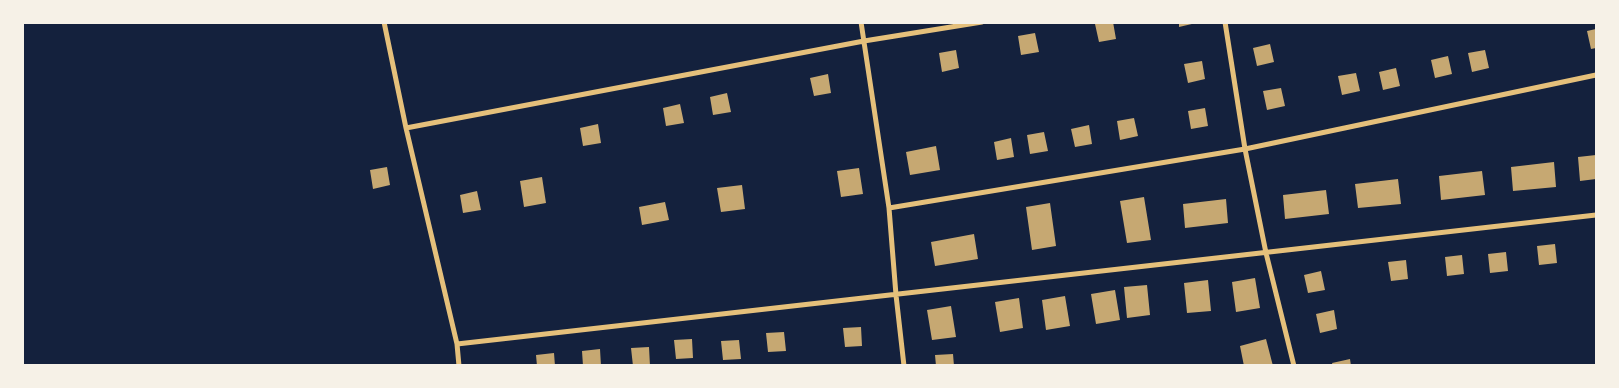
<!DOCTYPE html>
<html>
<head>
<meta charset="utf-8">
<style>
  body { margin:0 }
  #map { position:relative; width:1619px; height:388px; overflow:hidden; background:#14213d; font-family:"Roboto Condensed",sans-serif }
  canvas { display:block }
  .frame { position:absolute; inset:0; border:24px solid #f6f1e7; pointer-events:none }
</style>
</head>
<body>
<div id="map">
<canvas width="1619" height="388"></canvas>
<div class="frame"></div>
</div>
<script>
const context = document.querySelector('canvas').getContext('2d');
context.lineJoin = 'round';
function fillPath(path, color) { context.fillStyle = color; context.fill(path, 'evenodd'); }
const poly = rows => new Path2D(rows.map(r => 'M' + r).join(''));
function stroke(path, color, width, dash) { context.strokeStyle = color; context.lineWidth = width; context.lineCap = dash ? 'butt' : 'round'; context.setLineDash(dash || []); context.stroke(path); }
fillPath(poly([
  [1102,22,1113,22,1116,39,1099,42,1095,24],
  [1179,22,1196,22,1196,23,1179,27],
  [1596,29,1596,48,1591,49,1587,31],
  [1035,33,1039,52,1021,55,1018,36],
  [1270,44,1274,62,1257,66,1253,48],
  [956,50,959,68,942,72,939,53],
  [1485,50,1489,68,1472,72,1468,53],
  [1448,56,1452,74,1435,78,1431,60],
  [1202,61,1205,79,1188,83,1184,64],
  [1396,68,1400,86,1383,90,1379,72],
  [1356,73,1360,91,1342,95,1338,76],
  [828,74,831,93,814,96,810,78],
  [1281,88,1285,106,1267,110,1263,91],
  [727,93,731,112,713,115,710,97],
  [680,104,684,123,666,126,663,108],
  [1205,108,1208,126,1191,129,1188,111],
  [1134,118,1138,136,1120,140,1117,121],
  [598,124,601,143,583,146,580,128],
  [1089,125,1092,144,1075,147,1071,129],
  [1044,132,1048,151,1030,154,1027,135],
  [1011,138,1014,157,997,160,994,142],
  [936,146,940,170,910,175,906,152],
  [1596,155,1596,179,1580,181,1578,157],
  [1554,162,1556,187,1513,191,1511,167],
  [387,167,390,185,373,189,370,170],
  [859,168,863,194,841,197,837,171],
  [1482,171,1485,195,1441,200,1439,176],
  [542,177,546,203,524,207,520,181],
  [1398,179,1401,204,1358,208,1355,184],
  [742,185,745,209,721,212,717,188],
  [1326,190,1329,214,1285,219,1283,195],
  [477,191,481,210,463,213,460,195],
  [1144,197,1151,240,1127,243,1120,201],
  [1226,199,1228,223,1185,228,1183,204],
  [665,202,669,220,642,225,639,207],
  [1050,203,1056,246,1032,250,1026,207],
  [974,234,978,259,935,266,931,242],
  [1555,244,1557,263,1539,265,1537,246],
  [1506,252,1508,271,1490,273,1488,254],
  [1462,255,1464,274,1447,276,1445,257],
  [1406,260,1408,279,1391,281,1388,262],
  [1321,271,1325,290,1308,293,1304,275],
  [1255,278,1260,308,1236,312,1232,282],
  [1208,280,1211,311,1187,313,1184,283],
  [1147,285,1150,315,1127,318,1124,287],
  [1115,290,1120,320,1096,324,1091,294],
  [1065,296,1070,326,1046,330,1042,300],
  [1019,298,1023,328,1000,332,995,302],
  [951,306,956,337,932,340,927,310],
  [1334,310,1337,329,1320,333,1316,314],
  [861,327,862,346,845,347,843,328],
  [784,332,786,351,768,352,766,333],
  [692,339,693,358,676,359,674,340],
  [1266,339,1273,366,1244,366,1240,346],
  [739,340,741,359,723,360,721,341],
  [649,347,650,366,633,366,631,348],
  [600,349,601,366,583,366,582,351],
  [554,353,555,366,537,366,536,355],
  [953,354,954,366,936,366,935,355],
  [1350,359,1351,366,1333,366,1332,363]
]), '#c6a872');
stroke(poly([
  [384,22,406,128,457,344,459,366],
  [861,22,889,208,896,295,904,366],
  [1225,22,1245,149,1266,253,1294,366],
  [406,128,864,41,982,22],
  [889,208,1245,149,1596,75],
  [457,344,1596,215]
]), '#e5c07b', 5);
</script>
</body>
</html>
